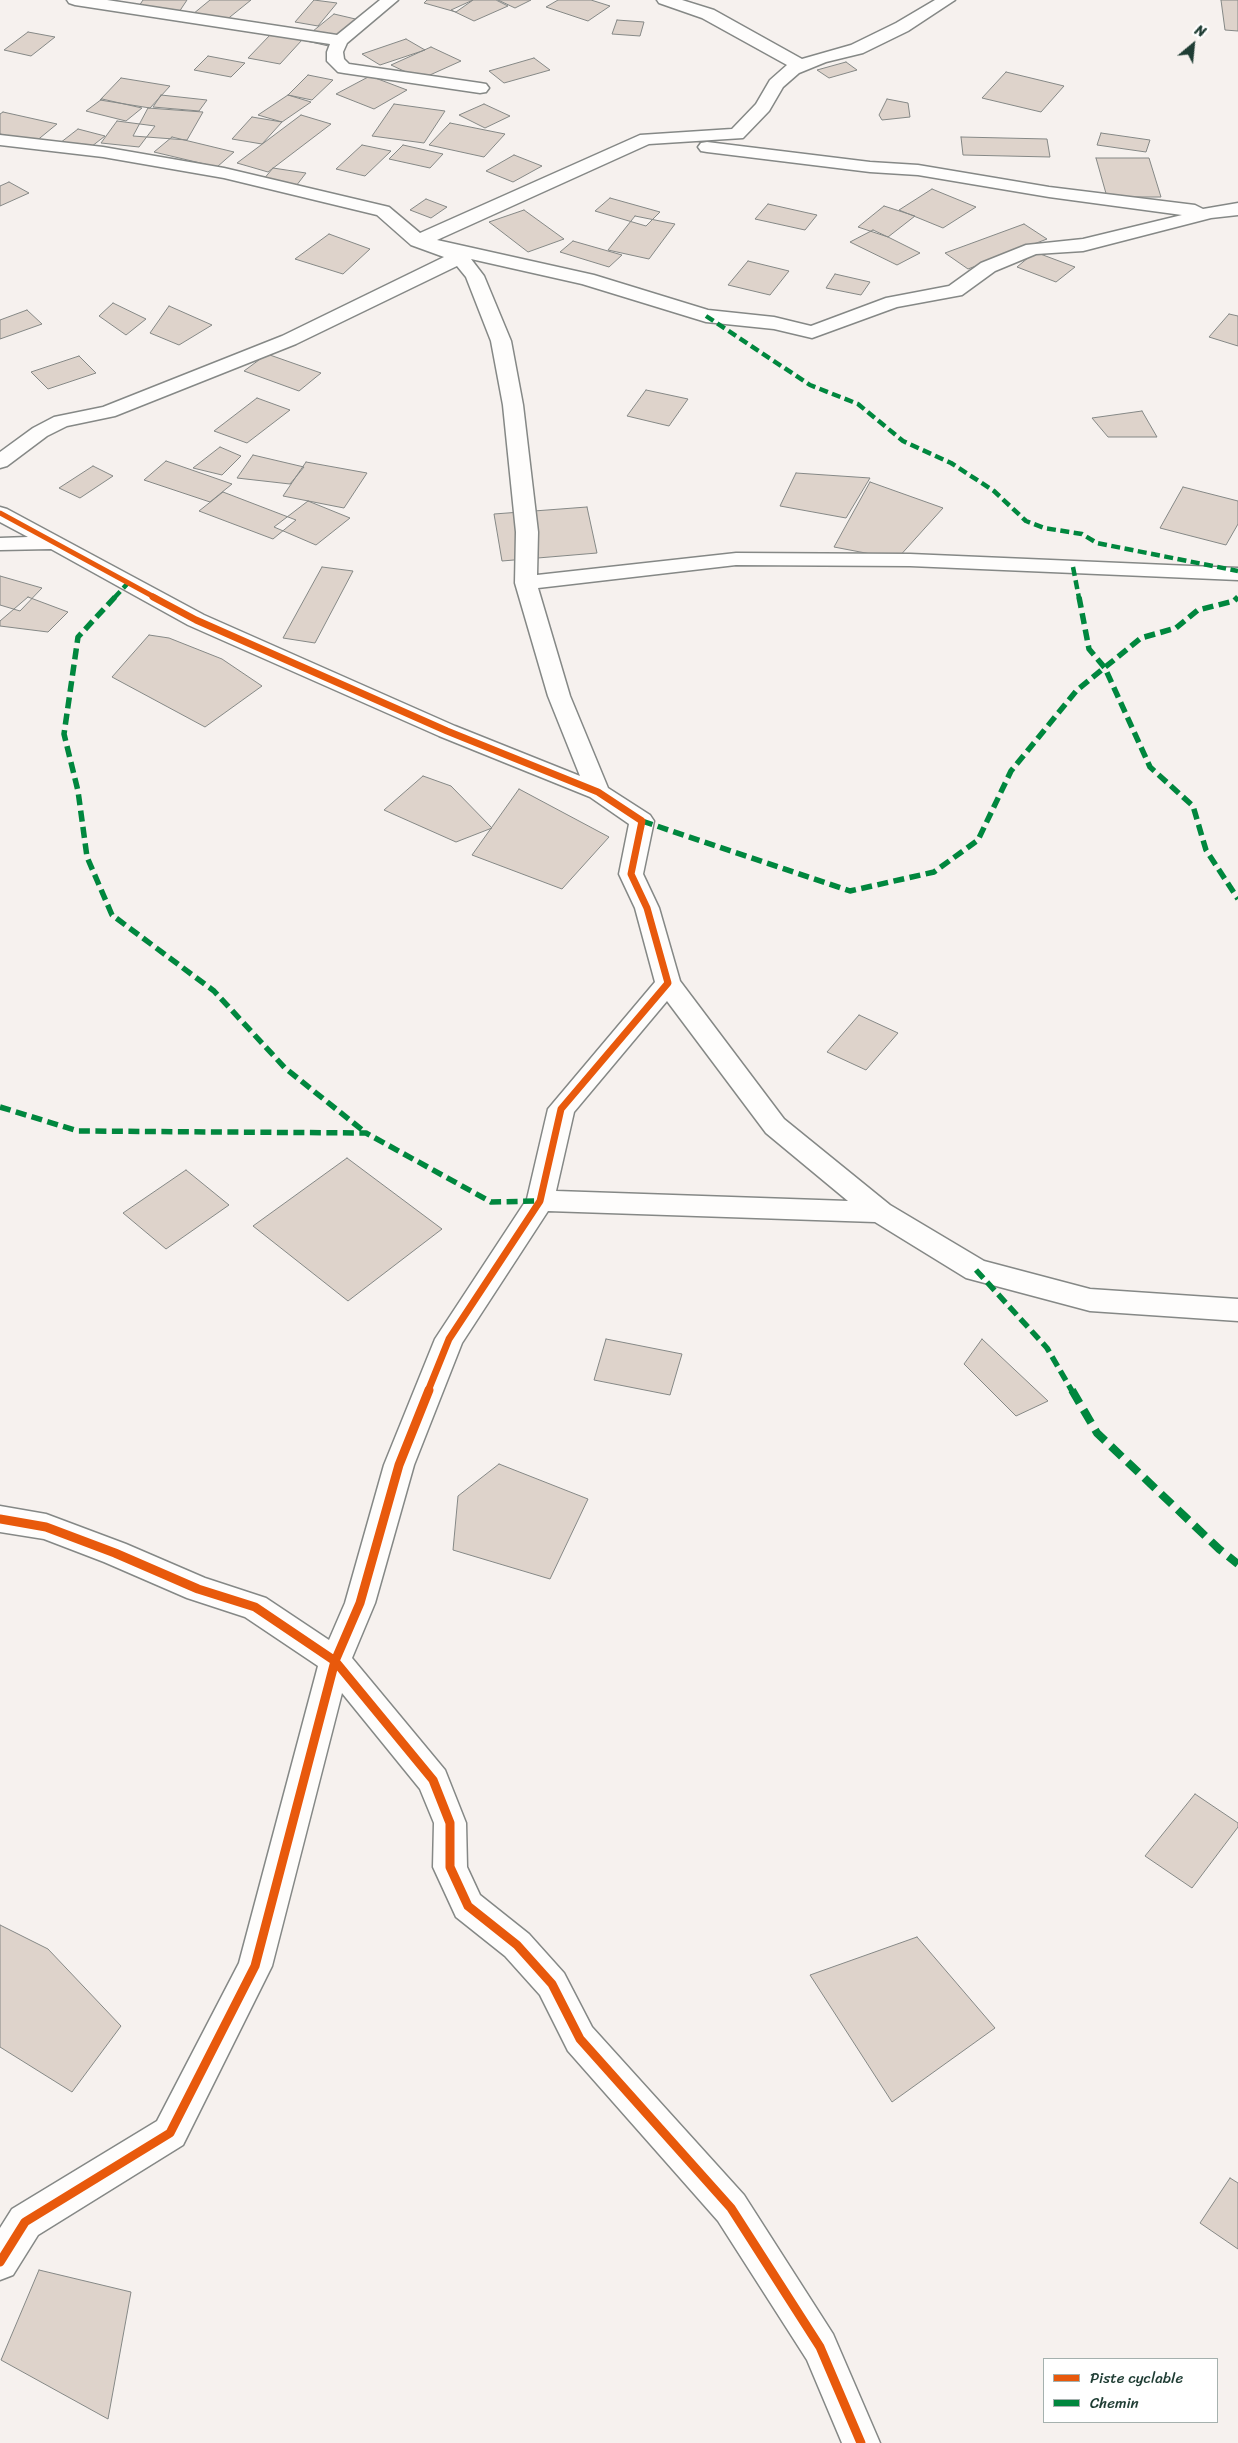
<!DOCTYPE html>
<html>
<head>
<meta charset="utf-8">
<style>
  body { margin:0 }
  #map { position:relative; width:1238px; height:2443px; overflow:hidden; background:#f6f1ee; font-family:Sriracha,sans-serif }
  canvas { display:block }
  .legend { position:absolute; left:1043px; top:2358px; width:175px; height:65px; box-sizing:border-box; background:#fff; border:1px solid #a5b1ae; margin:0; padding:6px 9px; list-style:none; font-size:15px; color:#1f3d34 }
  .legend li { display:flex; align-items:center; gap:10px; height:25px }
  .legend b { width:25px; border:1px solid #a5b1ae }
  .north { position:absolute; left:1168px; top:20px; width:50px; height:50px; -webkit-text-stroke:4px #fff; paint-order:stroke; rotate:28deg; font-size:14px; font-weight:700; line-height:20px; text-align:center; color:#1f3d34 }
  .north::after { content:''; display:block; margin:auto; width:18px; height:22px; background:#1f3d34; clip-path:polygon(50% 0,100% 100%,50% 72%,0 100%) }
</style>
</head>
<body>
<div id="map">
<canvas width="1238" height="2443"></canvas>
<ul class="legend">
<li><b style="height:6px;background:#e8590c"></b>Piste cyclable</li>
<li><b style="height:6px;background:#00873e"></b>Chemin</li>
</ul>
<div class="north">N</div>
</div>
<script>
const context = document.querySelector('canvas').getContext('2d');
context.lineJoin = 'round';
function fillPath(path, color) { context.fillStyle = color; context.fill(path, 'evenodd'); }
const poly = rows => new Path2D(rows.map(r => 'M' + r).join(''));
function stroke(path, color, width, dash) { context.strokeStyle = color; context.lineWidth = width; context.lineCap = dash ? 'butt' : 'round'; context.setLineDash(dash || []); context.stroke(path); }
const building = poly([
  [143,0,187,0,177,15,135,12,143,0],
  [210,0,251,0,225,21,193,14,210,0],
  [314,0,337,3,318,26,295,22,314,0],
  [427,0,473,0,456,12,424,3,427,0],
  [473,0,496,0,508,6,474,21,451,10,473,0],
  [498,0,531,0,515,8,498,0],
  [558,0,591,0,610,6,588,21,546,7,558,0],
  [1221,0,1238,0,1238,31,1225,30,1221,0],
  [334,14,364,21,333,47,302,40,334,14],
  [617,20,644,22,640,36,612,34,617,20],
  [28,32,55,37,31,56,4,50,28,32],
  [271,34,302,40,280,64,248,58,271,34],
  [406,39,425,50,380,65,362,54,406,39],
  [431,47,461,61,421,79,391,65,431,47],
  [208,56,245,63,231,77,194,70,208,56],
  [534,58,550,70,504,83,489,71,534,58],
  [846,62,857,70,829,78,817,70,846,62],
  [1006,72,1064,86,1041,112,982,98,1006,72],
  [308,75,333,80,312,100,288,95,308,75],
  [370,76,407,90,374,109,336,94,370,76],
  [121,78,170,86,150,108,100,100,121,78],
  [161,95,207,100,199,111,153,107,161,95],
  [288,95,311,102,282,122,258,115,288,95],
  [102,99,142,108,126,121,86,111,102,99],
  [887,99,908,103,910,117,882,120,879,115,887,99],
  [394,104,445,111,424,143,372,136,394,104],
  [484,104,510,116,485,128,459,115,484,104],
  [148,108,203,112,187,140,133,136,148,108],
  [3,112,57,124,35,142,0,134,0,114,3,112],
  [301,115,331,124,268,172,237,163,301,115],
  [252,117,282,122,262,144,232,139,252,117],
  [117,121,155,126,139,147,101,143,117,121],
  [450,123,505,134,484,157,429,145,450,123],
  [78,129,105,136,87,150,60,143,78,129],
  [1101,133,1150,140,1146,152,1097,145,1101,133],
  [172,137,234,152,217,167,154,152,172,137],
  [961,137,1047,139,1050,157,963,155,961,137],
  [362,145,391,151,365,176,336,169,362,145],
  [403,145,443,154,430,168,389,159,403,145],
  [514,155,542,166,513,182,486,171,514,155],
  [1096,158,1149,158,1161,197,1107,197,1096,158],
  [273,168,306,173,296,186,263,180,273,168],
  [9,182,29,193,0,206,0,186,9,182],
  [932,189,976,207,943,228,899,210,932,189],
  [610,198,660,212,646,226,595,211,610,198],
  [426,199,447,207,431,218,410,210,426,199],
  [768,204,817,215,805,230,755,219,768,204],
  [884,206,915,216,888,237,858,227,884,206],
  [524,210,564,239,528,252,489,222,524,210],
  [635,216,675,224,649,259,608,250,635,216],
  [1024,224,1047,239,968,269,945,253,1024,224],
  [873,230,888,237,920,253,897,265,850,242,873,230],
  [329,234,370,249,343,274,295,259,329,234],
  [573,241,622,255,609,267,560,252,573,241],
  [1035,252,1075,267,1056,282,1017,267,1035,252],
  [748,261,789,271,770,295,728,285,748,261],
  [835,274,870,282,861,295,826,288,835,274],
  [113,303,146,319,126,335,99,316,113,303],
  [169,306,212,325,179,345,150,333,169,306],
  [27,310,42,324,0,339,0,320,27,310],
  [1229,314,1238,316,1238,346,1209,337,1229,314],
  [267,354,321,373,299,391,244,371,267,354],
  [79,356,96,373,48,389,31,372,79,356],
  [646,390,688,399,669,426,627,416,646,390],
  [257,398,290,410,247,443,214,431,257,398],
  [1142,411,1157,437,1108,437,1092,418,1142,411],
  [220,447,241,456,222,475,193,468,220,447],
  [253,455,304,467,290,484,237,478,253,455],
  [166,461,232,484,210,502,144,480,166,461],
  [306,462,367,473,344,508,283,496,306,462],
  [93,466,113,476,80,498,59,488,93,466],
  [796,473,870,478,846,518,780,506,796,473],
  [870,482,943,508,897,559,834,547,870,482],
  [1183,487,1238,501,1238,524,1226,545,1160,528,1183,487],
  [223,492,296,520,273,539,199,511,223,492],
  [308,501,350,518,316,545,274,527,308,501],
  [587,507,597,553,502,561,494,514,587,507],
  [322,567,353,571,315,643,283,638,322,567],
  [0,576,42,588,20,611,0,605,0,576],
  [28,597,68,612,48,632,0,626,0,621,28,597],
  [149,635,169,638,222,659,262,686,205,727,112,677,149,635],
  [423,776,451,786,492,828,456,842,384,810,423,776],
  [519,789,609,837,562,889,472,855,519,789],
  [859,1015,898,1033,866,1070,827,1052,859,1015],
  [347,1158,442,1229,348,1301,253,1226,347,1158],
  [186,1170,229,1205,166,1249,123,1213,186,1170],
  [606,1339,682,1354,670,1395,594,1380,606,1339],
  [982,1339,1048,1401,1016,1416,964,1364,982,1339],
  [499,1464,588,1499,550,1579,453,1550,458,1496,499,1464],
  [1195,1794,1238,1823,1238,1827,1192,1888,1145,1856,1195,1794],
  [0,1925,48,1949,121,2026,72,2092,0,2047,0,1925],
  [917,1937,995,2028,892,2102,810,1975,917,1937],
  [1230,2178,1238,2183,1238,2249,1200,2223,1230,2178],
  [39,2270,131,2292,108,2419,1,2360,39,2270]
]);
fillPath(building, '#ded3cb');
stroke(building, '#858886', 1);
const street = poly([
  [67,0,107,0,337,35,380,0,398,0,347,43,343,52,344,59,349,64,480,83,486,84,489,88,486,92,480,93,344,73,338,72,327,61,327,52,330,44,75,5,69,3,67,0],
  [657,0,682,0,714,10,802,59,851,45,896,23,935,0,955,0,908,31,863,53,826,62,799,73,783,87,769,111,743,138,649,144,437,240,594,275,708,310,774,317,811,326,886,298,949,286,981,263,1026,245,1083,239,1182,215,1049,197,918,175,870,172,707,152,701,151,698,147,701,143,707,142,870,162,918,165,1049,187,1195,205,1203,209,1238,203,1238,215,1211,218,1083,251,1036,254,995,271,962,295,897,307,812,338,774,329,706,322,582,284,471,259,484,276,511,341,523,405,538,532,537,575,736,553,910,554,1238,568,1238,580,910,566,736,565,538,588,570,696,608,788,650,815,654,821,643,874,659,908,680,981,784,1119,890,1205,984,1261,1090,1289,1238,1299,1238,1321,1090,1311,966,1278,875,1222,548,1211,462,1343,414,1465,375,1603,352,1658,445,1770,466,1823,467,1867,480,1895,529,1934,564,1973,592,2027,744,2195,833,2334,880,2443,842,2443,807,2360,718,2221,568,2051,540,1995,505,1956,456,1917,433,1867,434,1823,420,1789,342,1693,272,1966,183,2145,38,2235,13,2275,0,2280,0,2228,12,2209,157,2121,239,1963,318,1666,245,1617,187,1598,104,1562,44,1539,0,1532,0,1506,46,1514,126,1544,205,1578,266,1598,329,1640,345,1603,384,1465,435,1339,527,1199,548,1109,655,982,635,908,619,874,629,824,590,797,439,736,188,625,51,549,0,550,0,538,28,537,0,522,0,507,7,509,204,615,455,726,580,776,548,696,515,583,516,532,503,405,491,341,466,277,457,266,296,344,115,416,67,426,47,436,7,466,0,468,0,452,33,428,54,417,103,407,282,336,444,257,411,245,377,215,224,178,103,157,0,145,0,135,103,147,224,168,389,207,420,233,640,135,732,129,756,104,770,80,787,65,702,18,659,3,657,0],
  [667,1001,766,1133,848,1201,556,1191,574,1112,667,1001]
]);
stroke(street, '#858886', 3);
fillPath(street, '#fefdfc');
stroke(poly([
  [706,316,810,385,858,404,903,441,951,463,994,491,1026,521,1044,528,1082,534,1097,543,1238,571],
  [1073,567,1079,598],
  [114,598,129,582]
]), '#00873e', 4.5, [9, 4.5]);
stroke(poly([
  [115,597,78,637,64,734,78,791,87,857,112,915,214,991,285,1068,366,1133],
  [1079,597,1089,649,1105,668,1150,767,1193,806,1206,850,1238,899],
  [642,821,850,891,934,872,978,840,1011,771,1077,690,1141,638,1176,628,1198,610,1234,601,1238,597],
  [0,1107,78,1131,366,1133,491,1202,540,1201],
  [976,1270,1047,1348,1072,1391]
]), '#00873e', 5.5, [11, 5.5]);
stroke(poly([
  [1072,1390,1097,1433,1219,1549,1238,1564]
]), '#00873e', 8, [15, 8]);
stroke(poly([
  [0,513,156,598]
]), '#e8590c', 5);
stroke(poly([
  [153,597,196,620,447,731,598,792,642,821,631,874,647,908,668,983,561,1109,540,1201,449,1339,428,1391]
]), '#e8590c', 7);
stroke(poly([
  [0,1519,46,1527,115,1553,198,1589,255,1607,335,1661,433,1780,450,1823,450,1867,468,1906,517,1945,552,1984,580,2039,731,2208,820,2347,861,2443],
  [0,2262,25,2222,170,2133,255,1966,335,1661,360,1603,399,1465,429,1390]
]), '#e8590c', 9);
</script>
</body>
</html>
